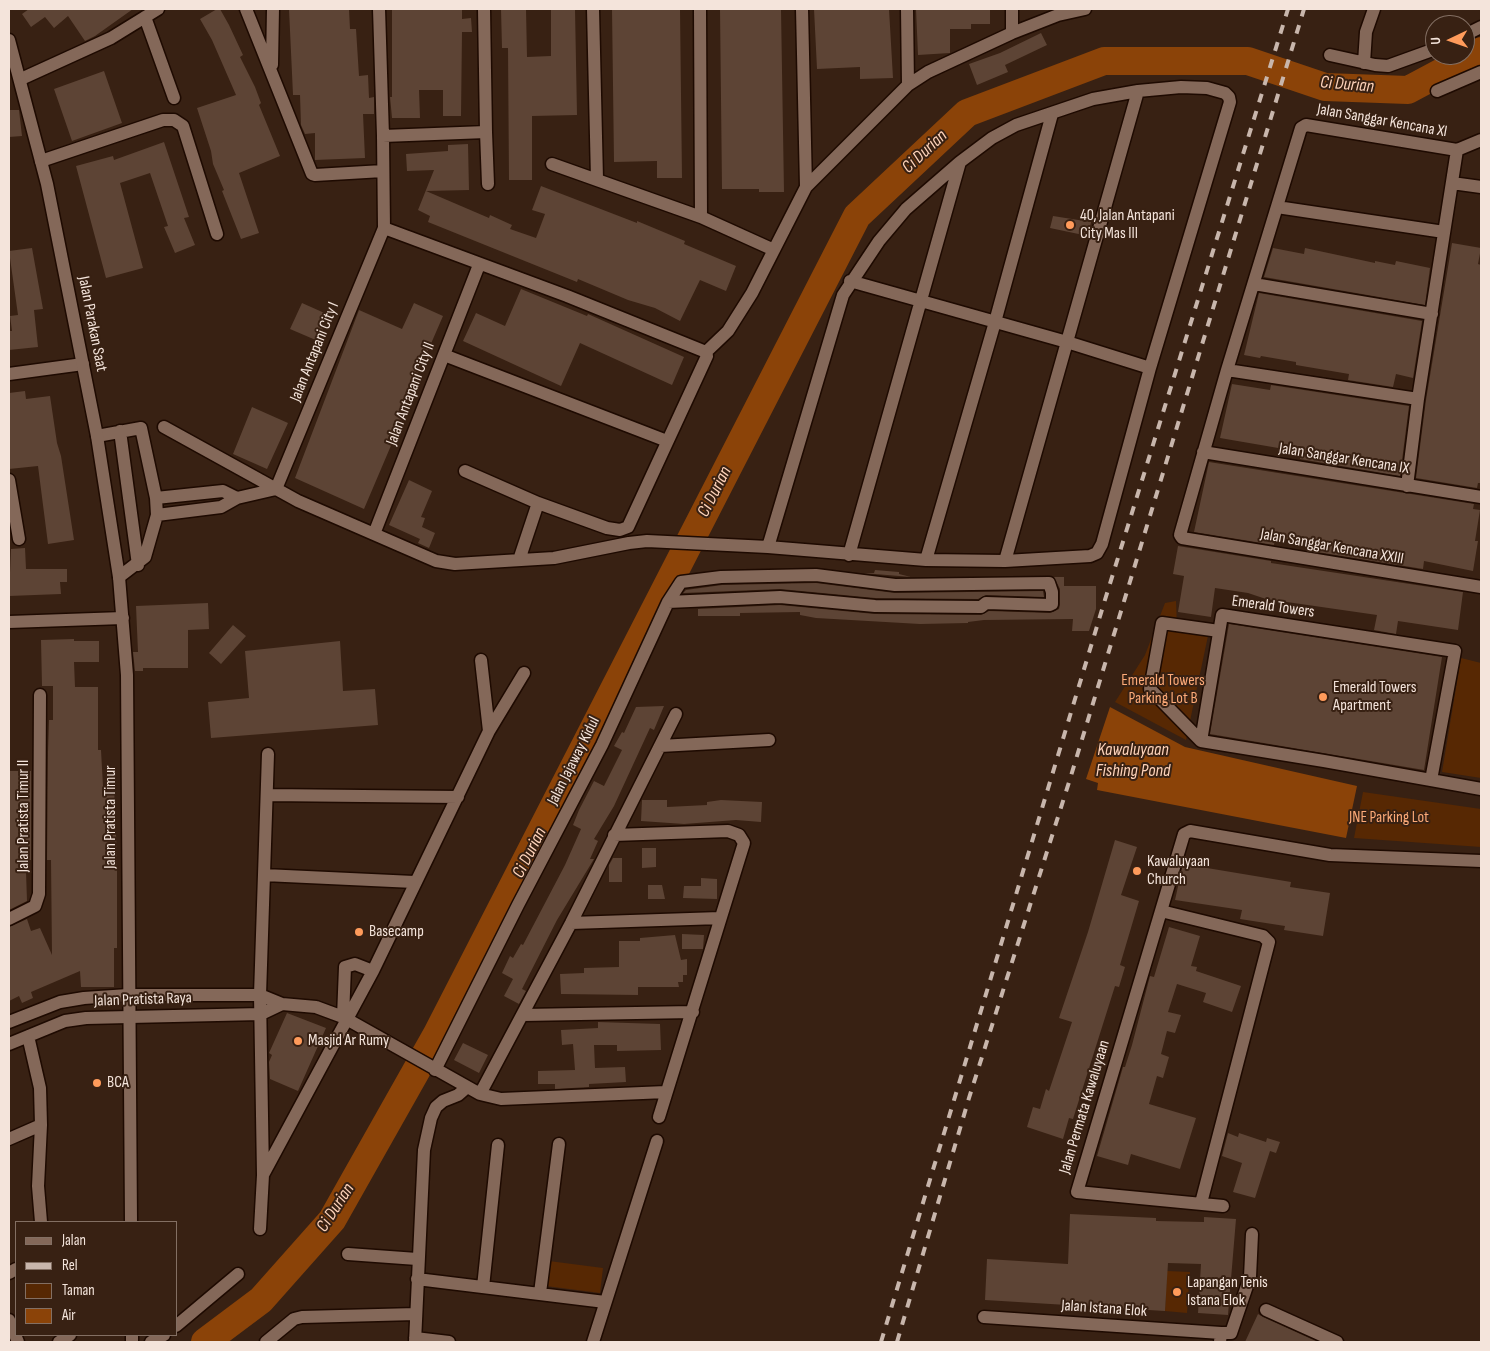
<!DOCTYPE html>
<html>
<head>
<meta charset="utf-8">
<style>
  body { margin:0 }
  #map { position:relative; width:1490px; height:1351px; overflow:hidden; background:#382113; font-family:"Sofia Sans Condensed",sans-serif }
  canvas { display:block }
  .frame { position:absolute; inset:0; border:10px solid #f4e4db; pointer-events:none }
  .legend { position:absolute; left:15px; top:1221px; width:162px; height:115px; box-sizing:border-box; background:#382113; border:1px solid #836f63; margin:0; padding:6px 9px; list-style:none; font-size:15px; color:#f4e4db }
  .legend li { display:flex; align-items:center; gap:10px; height:25px }
  .legend b { width:25px; border:1px solid #836f63 }
  .north { position:absolute; left:1425px; top:15px; width:50px; height:50px; box-sizing:border-box; background:#382113; border:1px solid #836f63; border-radius:50%; rotate:267deg; font-size:14px; font-weight:700; line-height:20px; text-align:center; color:#f4e4db }
  .north::after { content:''; display:block; margin:auto; width:18px; height:22px; background:#ff9b5b; clip-path:polygon(50% 0,100% 100%,50% 72%,0 100%) }
</style>
</head>
<body>
<div id="map">
<canvas width="1490" height="1351"></canvas>
<div class="frame"></div>
<ul class="legend">
<li><b style="height:6px;background:#846859"></b>Jalan</li>
<li><b style="height:6px;background:#c8b6ac"></b>Rel</li>
<li><b style="height:14px;background:#572803"></b>Taman</li>
<li><b style="height:14px;background:#8b4308"></b>Air</li>
</ul>
<div class="north">U</div>
</div>
<script>
const context = document.querySelector('canvas').getContext('2d');
context.lineJoin = 'round';
function fillPath(path, color) { context.fillStyle = color; context.fill(path, 'evenodd'); }
const poly = rows => new Path2D(rows.map(r => 'M' + r).join(''));
function stroke(path, color, width, dash) { context.strokeStyle = color; context.lineWidth = width; context.lineCap = dash ? 'butt' : 'round'; context.setLineDash(dash || []); context.stroke(path); }
function write(font, color, halo, rows, align = 'center') {
  context.font = font + ' "Sofia Sans Condensed",sans-serif'; context.lineWidth = 4; context.setLineDash([]); context.textBaseline = 'middle'; context.strokeStyle = halo; context.fillStyle = color; for (const [text, x, y, turn = 0] of rows) {
    context.save(); context.translate(x, y); context.rotate((+turn || 0) * Math.PI / 180); context.textAlign = isNaN(turn) ? turn : align; if (halo) context.strokeText(text, 0, 0); context.fillText(text, 0, 0); context.restore();
  }
}
fillPath(poly([
  [1176,601,1177,627,1209,631,1186,740,1115,702,1145,655,1165,603],
  [1461,658,1481,663,1481,778,1442,772],
  [1363,792,1481,809,1481,847,1354,838],
  [549,1261,603,1268,600,1293,546,1286],
  [1167,1271,1190,1272,1187,1313,1165,1311]
]), '#572803');
fillPath(poly([
  [1110,707,1185,747,1357,786,1346,838,1097,790,1098,783,1086,779]
]), '#8b4308');
stroke(poly([
  [205,1342,261,1300,332,1220,437,1034,857,216,967,113,1104,61,1248,61,1325,87,1408,90,1481,51]
]), '#8b4308', 28);
fillPath(poly([
  [29,9,133,9,95,36,85,41,68,16,54,28,45,17,31,27,22,14],
  [217,9,220,9,229,25,243,55,240,57,255,87,261,103,259,105,280,156,239,173,259,233,241,239,222,191,224,190,213,164,211,151,197,108,236,95,212,40,200,19],
  [289,9,349,9,350,29,356,29,359,76,368,75,369,98,374,97,374,114,363,114,365,158,315,160,315,133,305,134,301,125,300,95,293,95],
  [392,9,462,9,462,19,471,18,472,32,462,32,461,116,443,116,443,90,419,90,420,118,392,118,390,97,392,97],
  [501,9,526,9,527,57,551,56,551,9,575,9,577,115,532,116,532,180,509,180,508,48,502,48],
  [612,9,680,9,682,178,657,178,657,161,614,162],
  [720,9,781,9,784,192,759,192,759,189,722,189],
  [814,9,889,9,893,78,860,79,860,67,817,69],
  [916,9,987,9,990,10,990,24,971,24,971,29,950,29,950,53,918,55],
  [1041,33,1047,45,1005,65,1008,72,977,85,969,64,1000,53],
  [104,71,122,123,72,141,54,89],
  [9,110,19,110,22,136,9,137],
  [164,142,189,217,184,218,195,245,175,253,164,227,168,226,150,173,120,183,143,268,106,278,76,166,113,156,114,160],
  [468,144,469,190,426,191,489,218,490,215,512,225,510,229,536,238,545,214,532,210,541,186,637,223,637,221,685,241,684,244,736,266,726,291,700,280,680,321,655,308,628,300,578,279,577,282,428,222,430,216,418,210,434,170,407,171,406,154,448,151,448,145],
  [1053,216,1091,222,1088,236,1050,228],
  [1452,243,1481,248,1478,264,1481,265,1481,483,1478,483,1477,488,1416,478,1426,400],
  [32,248,43,309,34,310,38,347,9,350,9,331,12,331,10,316,18,315,9,251],
  [1273,248,1304,254,1305,248,1375,263,1375,261,1395,265,1396,261,1430,268,1425,305,1264,277],
  [521,289,587,316,588,314,684,357,672,385,580,343,561,386,463,341,476,313,505,326],
  [1259,293,1422,321,1413,378,1396,374,1393,387,1348,380,1349,374,1296,365,1296,362,1261,356,1260,358,1244,355],
  [302,303,329,315,318,341,290,329],
  [414,303,443,316,407,399,408,400,402,414,404,415,364,509,295,478,359,310,402,329],
  [1232,384,1270,390,1271,385,1409,406,1400,476,1300,459,1301,454,1284,451,1284,449,1220,438],
  [25,391,26,399,50,396,57,443,61,456,74,540,48,544,38,466,9,469,9,393],
  [252,407,288,423,267,469,233,454],
  [1209,462,1474,504,1473,509,1480,510,1475,541,1478,541,1473,571,1424,561,1423,569,1317,552,1318,545,1275,537,1274,545,1194,532],
  [409,480,432,491,421,517,425,518,422,527,435,533,429,548,418,543,420,539,389,525],
  [1178,546,1271,561,1271,563,1463,592,1458,630,1398,621,1396,634,1374,630,1377,615,1266,599,1248,593,1215,588,1211,617,1178,612,1184,576,1173,574],
  [25,548,26,569,67,569,67,582,60,582,61,594,9,596,11,549],
  [875,570,899,572,899,574,911,577,863,573,874,573],
  [1054,577,1064,577,1064,586,1096,586,1096,609,1089,631,1072,631,1073,619,984,620,968,622,968,623,920,624,816,618,800,615,800,612,740,613,740,616,698,616,698,609,780,605,875,614,981,615,989,611,1050,613,1059,609,1060,604,1060,589],
  [816,583,895,593,1043,591,1044,597,986,595,978,599,875,598,780,589,683,593,686,590,722,585],
  [208,603,209,629,188,630,188,668,143,668,143,671,135,671,133,652,138,652,136,606],
  [1229,624,1442,657,1424,770,1210,734],
  [233,625,246,636,221,664,209,653],
  [74,639,74,641,99,641,99,662,74,662,75,687,98,687,98,750,101,750,103,786,114,786,117,858,117,948,114,948,114,987,81,987,80,971,31,992,33,998,22,1003,19,996,9,1001,9,927,27,919,31,931,40,928,52,955,51,860,47,860,48,751,49,720,53,720,53,686,42,686,41,640],
  [340,641,343,691,375,689,378,725,211,738,208,702,249,698,245,651],
  [664,706,654,730,650,728,614,806,594,839,598,841,590,859,594,859,557,920,522,989,526,991,519,1004,504,996,513,979,502,973,510,956,513,958,521,944,523,945,565,865,581,829,573,825,579,810,594,781,604,786,622,750,614,746,622,732,624,733,636,707],
  [9,771,31,771,31,860,28,860,28,871,26,871,27,901,9,910],
  [642,800,667,800,667,807,707,805,707,802,721,800,762,802,761,822,736,820,684,824,641,821],
  [1115,840,1137,847,1121,895,1139,901,1120,965,1125,967,1119,987,1115,986,1073,1119,1069,1118,1063,1139,1027,1127,1033,1107,1040,1109,1046,1089,1049,1091,1072,1022,1059,1018,1088,932],
  [642,848,656,848,656,867,642,868],
  [613,858,622,858,622,882,609,882,609,865],
  [1183,864,1291,882,1290,887,1330,893,1323,936,1284,930,1285,926,1240,919,1242,910,1175,900],
  [701,878,717,879,717,899,683,898,684,886,701,886],
  [648,885,662,885,665,899,648,899],
  [1169,927,1200,936,1191,966,1197,967,1196,971,1241,986,1232,1012,1203,1002,1206,993,1177,984,1168,1012,1181,1015,1175,1033,1167,1031,1161,1054,1169,1057,1163,1078,1157,1076,1149,1104,1196,1118,1180,1169,1131,1154,1128,1165,1097,1156,1123,1067,1125,1067,1132,1045,1150,976,1154,977],
  [682,934,704,935,703,949,682,949],
  [675,935,681,960,687,959,687,975,683,975,683,982,678,982,679,987,638,987,638,995,561,994,560,974,584,973,584,968,619,967,619,941,640,941,640,938],
  [287,1013,326,1028,298,1091,270,1079,269,1062,272,1055,269,1053],
  [598,1022,660,1024,661,1050,617,1051,617,1045,594,1045,595,1068,625,1067,626,1082,589,1084,589,1087,555,1089,555,1084,538,1084,538,1071,575,1070,573,1044,562,1045,561,1030,598,1028],
  [463,1043,488,1055,479,1073,454,1060],
  [1228,1133,1238,1137,1239,1133,1266,1142,1267,1138,1280,1142,1276,1153,1270,1151,1255,1198,1233,1192,1242,1163,1222,1156],
  [1070,1214,1156,1218,1156,1221,1204,1222,1204,1217,1236,1219,1228,1315,1198,1313,1201,1264,1168,1263,1165,1311,985,1300,987,1259,1068,1264],
  [1258,1314,1263,1317,1318,1342,1245,1342]
]), '#5d4435');
const minor = poly([
  [246,9,312,174,315,175,383,171],
  [484,9,486,132],
  [593,9,597,179],
  [700,9,701,217],
  [802,9,806,187],
  [907,9,908,85],
  [145,17,174,98],
  [1012,33,1012,9],
  [1465,35,1481,27],
  [1330,55,1375,65,1388,66,1435,49],
  [1364,63,1366,32,1374,9],
  [272,65,273,9],
  [21,79,111,38,158,9],
  [1437,91,1481,72],
  [383,136,486,132,488,184],
  [1457,150,1306,125,1301,128,1227,370,1180,535,1182,538,1481,587],
  [1457,150,1481,140],
  [41,161,163,120,174,120,183,126,217,234],
  [552,164,701,217,774,250],
  [1452,183,1481,187],
  [1277,207,1444,232],
  [384,228,567,296,706,352],
  [850,281,1067,342,1150,368],
  [1254,284,1432,314],
  [444,355,667,441],
  [1227,370,1418,399],
  [9,374,83,364],
  [164,427,298,501,436,561,455,564,554,558,629,543,647,541,768,547,926,560,1005,561,1090,556,1097,553,1102,544,1150,368,1230,102,1229,97,1225,93,1207,88,1181,87,1138,91,1093,99,1016,125,992,138,960,162,906,209,879,241,843,295,768,547],
  [120,431,138,565],
  [97,436,141,428,156,498,157,515,145,557,119,577],
  [1203,452,1481,497],
  [465,471,538,503,607,528,620,530,628,527,707,356,706,352,728,331,752,293,806,187,908,85,928,72,1012,33,1058,15,1085,9],
  [9,480,19,539],
  [1407,486,1418,399,1457,150],
  [156,498,223,491,237,498],
  [157,515,221,507,237,498,276,489,384,228,383,136,379,9],
  [374,534,479,265],
  [849,555,960,162],
  [519,560,538,503],
  [926,560,995,322,1052,114],
  [1005,561,1138,91],
  [481,660,489,731],
  [1201,741,1150,689,1162,623,1219,631],
  [660,746,769,740],
  [1431,780,1455,651,1222,615,1201,741,1324,761,1431,780,1481,789],
  [268,795,458,797],
  [614,835,728,831,739,835,744,843,659,1117],
  [264,875,414,882],
  [1161,911,1263,936,1269,942,1201,1203],
  [9,919,35,906,39,894,40,695],
  [571,923,720,918],
  [523,1015,693,1012],
  [343,1017,345,967,355,964,373,971],
  [9,1022,60,1002,84,998,128,995,260,995,282,1004,316,1007,343,1017,480,1094,501,1099,666,1092],
  [28,1036,40,1088,41,1125,38,1186,41,1222],
  [9,1044,65,1021,86,1018,261,1014,282,1004],
  [435,1070,518,905,602,745,668,602,681,582,721,577,816,575,895,585,1049,583,1052,592,1052,604,1050,605,986,603,981,607,875,606,780,597,668,602],
  [480,1094,571,923,676,714],
  [9,1139,41,1125],
  [263,1175,373,971,489,731,524,673],
  [1223,1206,1077,1192,1184,834,1190,831,1330,855,1481,861],
  [260,1229,263,1175,260,995,268,754],
  [348,1254,417,1259],
  [9,1273,16,1269],
  [417,1279,605,1302],
  [483,1287,498,1145],
  [540,1293,559,1144],
  [1266,1310,1337,1342],
  [984,1317,1221,1333],
  [9,1320,18,1342],
  [176,1326,238,1274],
  [415,1338,449,1342],
  [59,1342,70,1335],
  [151,1342,164,1335],
  [266,1342,294,1319,302,1317,416,1314],
  [415,1342,424,1150,431,1118,436,1107,443,1101,458,1095,466,1088],
  [593,1342,657,1141],
  [1220,1342,1221,1333,1231,1333,1250,1277,1252,1234]
]);
const tertiary = poly([
  [9,40,47,184,97,436,119,577,127,675,131,1222],
  [9,622,123,618],
  [132,1342,132,1335]
]);
stroke(minor, '#1e0a01', 15);
stroke(tertiary, '#1e0a01', 15);
stroke(minor, '#846859', 12);
stroke(tertiary, '#846859', 12);
stroke(poly([
  [881,1342,1104,603,1288,9],
  [897,1342,969,1098,1070,779,1304,9]
]), '#c8b6ac', 4, [9, 9]);
for (const [x, y, r, color] of [
  [1070,225,5,"#ff9b5b"],
  [1323,697,5,"#ff9b5b"],
  [1137,871,5,"#ff9b5b"],
  [359,932,5,"#ff9b5b"],
  [298,1041,5,"#ff9b5b"],
  [97,1083,5,"#ff9b5b"],
  [1177,1292,5,"#ff9b5b"]
]) { const dot = new Path2D(); dot.arc(x, y, r, 0, 2 * Math.PI); context.fillStyle = color; context.fill(dot); stroke(dot, '#382113', 2); }
write('16px', '#f4e4db', '#382113', [
  ["Jalan Sanggar Kencana XI",1382,121,10],
  ["Jalan Parakan Saat",92,324,79],
  ["Jalan Antapani City I",315,352,-68],
  ["Jalan Antapani City II",411,394,-69],
  ["Jalan Sanggar Kencana IX",1344,459,9],
  ["Jalan Sanggar Kencana XXIII",1332,547,10],
  ["Emerald Towers",1273,607,8],
  ["Jalan Jajaway Kidul",574,761,-63],
  ["Jalan Pratista Timur II",24,816,-90],
  ["Jalan Pratista Timur",111,817,-90],
  ["Jalan Pratista Raya",143,1000,-2],
  ["Jalan Permata Kawaluyaan",1085,1107,-73],
  ["Jalan Istana Elok",1104,1309,4]
]);
write('16px', '#f4e4db', '#382113', [
  ["40, Jalan Antapani",1080,216],
  ["City Mas III",1080,234],
  ["Emerald Towers",1333,688],
  ["Apartment",1333,706],
  ["Kawaluyaan",1147,862],
  ["Church",1147,880],
  ["Basecamp",369,932],
  ["Masjid Ar Rumy",308,1041],
  ["BCA",107,1083],
  ["Lapangan Tenis",1187,1283],
  ["Istana Elok",1187,1301]
], 'left');
write('16px', '#fdaa78', '#382113', [
  ["Emerald Towers",1163,681],
  ["Parking Lot B",1163,699],
  ["JNE Parking Lot",1389,818]
]);
write('italic 18px', '#fed3ba', '#382113', [
  ["Ci Durian",1347,85,5],
  ["Ci Durian",925,152,-43],
  ["Ci Durian",715,492,-63],
  ["Kawaluyaan",1133,750],
  ["Fishing Pond",1133,771],
  ["Ci Durian",530,853,-63],
  ["Ci Durian",336,1208,-57]
]);
</script>
</body>
</html>
